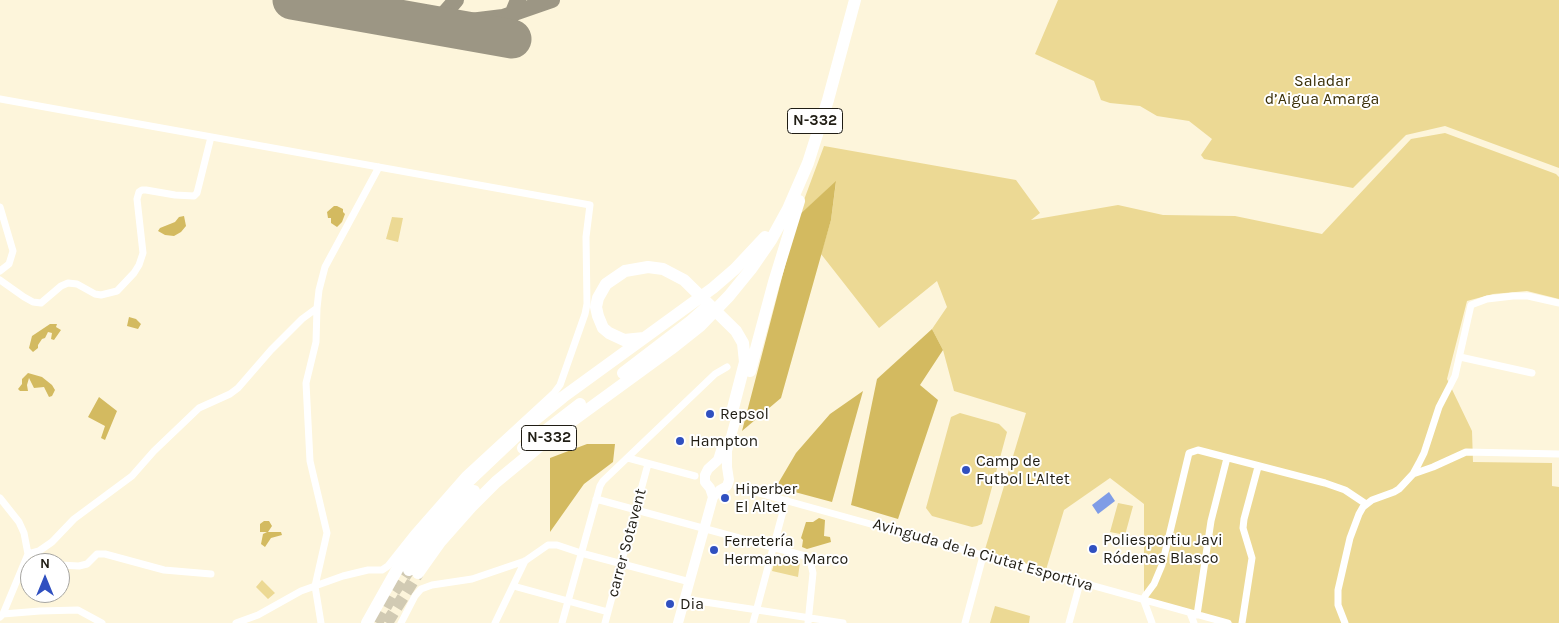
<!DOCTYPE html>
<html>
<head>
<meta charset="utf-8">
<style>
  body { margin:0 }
  #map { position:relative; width:1559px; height:623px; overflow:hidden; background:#fdf5db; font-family:Karla,sans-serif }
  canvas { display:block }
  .north { position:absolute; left:20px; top:553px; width:50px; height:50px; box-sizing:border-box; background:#fff; border:1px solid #a6a5a1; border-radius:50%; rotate:0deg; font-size:14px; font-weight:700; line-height:20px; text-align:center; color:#201d14 }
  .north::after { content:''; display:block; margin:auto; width:18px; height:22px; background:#3050c0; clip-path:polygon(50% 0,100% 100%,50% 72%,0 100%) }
</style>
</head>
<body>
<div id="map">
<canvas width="1559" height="623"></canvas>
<div class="north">N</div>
</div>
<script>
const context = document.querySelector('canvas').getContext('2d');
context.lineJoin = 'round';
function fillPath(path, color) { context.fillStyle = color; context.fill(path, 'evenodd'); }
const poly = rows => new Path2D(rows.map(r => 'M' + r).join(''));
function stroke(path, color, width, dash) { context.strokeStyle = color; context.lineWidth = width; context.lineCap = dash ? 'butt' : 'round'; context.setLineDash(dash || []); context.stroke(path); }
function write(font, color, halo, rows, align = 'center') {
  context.font = font + ' Karla,sans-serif'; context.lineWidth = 4; context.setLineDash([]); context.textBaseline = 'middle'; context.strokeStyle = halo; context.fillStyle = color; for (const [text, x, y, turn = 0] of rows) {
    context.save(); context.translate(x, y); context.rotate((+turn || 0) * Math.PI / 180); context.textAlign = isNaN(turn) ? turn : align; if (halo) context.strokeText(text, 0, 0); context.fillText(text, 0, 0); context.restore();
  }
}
fillPath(poly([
  [1058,0,1559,0,1559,168,1445,126,1406,135,1353,188,1204,159,1201,155,1212,139,1189,121,1157,116,1140,106,1110,103,1101,100,1094,81,1035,54],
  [1445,133,1556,174,1559,177,1559,299,1527,291,1493,294,1467,301,1447,379,1472,431,1473,462,1552,463,1552,486,1559,487,1559,623,1233,623,1144,601,1144,504,1110,478,1064,510,1045,573,983,556,1026,413,954,391,943,350,932,329,947,307,937,281,879,328,821,254,831,220,836,182,798,216,824,146,1016,180,1040,213,1031,220,1118,205,1163,215,1235,216,1322,234,1411,139],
  [392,217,403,218,398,242,386,239],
  [960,413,999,424,1007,432,982,524,977,526,972,527,932,516,926,508,951,417],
  [1118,503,1133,506,1125,535,1110,532],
  [776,556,800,562,798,577,772,571],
  [262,580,275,593,268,599,256,587],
  [995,606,1030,616,1029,623,990,623]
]), '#ecd994');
fillPath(poly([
  [836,181,831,220,781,398,742,431,798,216],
  [334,206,337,206,343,209,343,212,345,214,342,222,337,227,331,223,331,218,328,218,327,212],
  [184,216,186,226,181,232,174,236,165,235,158,231,160,228,175,222,179,217],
  [129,317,136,319,141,324,138,329,127,326],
  [50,324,57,324,56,327,61,330,54,340,51,339,52,333,48,332,45,338,42,339,38,345,38,348,33,352,29,348,32,336],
  [932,329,943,350,920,385,938,400,898,519,851,505,877,379],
  [28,373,42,377,52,385,55,390,52,396,49,397,44,387,34,388,29,378,27,385,28,391,20,391,18,389,22,384,22,379],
  [863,391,832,502,776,487,796,453,830,414],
  [99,397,117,411,105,440,101,438,105,426,88,417],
  [587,444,615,444,613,462,584,484,550,532,550,458],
  [819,518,825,520,824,536,830,537,831,542,807,549,802,547,803,540,801,538,806,522,813,522],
  [264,521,269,521,272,526,268,532,281,532,282,535,271,538,265,547,261,544,263,534,267,532,260,532,260,524]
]), '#d3ba60');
fillPath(poly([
  [1109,492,1115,501,1098,514,1092,505]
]), '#7f9ce6');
stroke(poly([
  [428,21,443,15,456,0],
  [420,23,462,22,503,17,552,0],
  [475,33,489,32,504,25,511,17,518,0]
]), '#9c9684', 16);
stroke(poly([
  [292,0,512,39]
]), '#9c9684', 39);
stroke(poly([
  [377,623,394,592,409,570],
  [387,623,418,573]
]), '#d1cab3', 12, [12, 6]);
stroke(poly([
  [0,99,590,205,586,237,587,304,585,314,560,385,554,393,465,475,415,532,388,566,382,570,368,570,343,576,301,591,258,615,236,623],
  [0,207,13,251,9,264,0,271],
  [0,280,24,297,33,302,41,303,61,286,68,283,77,284,95,294,101,295,117,291,134,273,139,265,143,253,137,199,139,192,142,190,146,190,175,195,194,196,197,193,211,137],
  [317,308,316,342,306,383,310,461,327,533,315,586,321,623],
  [1460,357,1532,373],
  [628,458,695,476],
  [1413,474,1433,467,1466,452,1559,454],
  [737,487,1228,623],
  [0,498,19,522,24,533,28,554,3,614,0,617],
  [596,499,805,556,810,560,813,573,808,623],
  [28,554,39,551,52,542,74,519,132,476,154,451,199,408,230,394,238,388,271,350,302,319,317,308,319,290,325,267,379,167],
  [60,565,79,566,87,564,97,554,105,554,164,570,211,574],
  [517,587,608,612],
  [685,599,843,623],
  [1190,613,1194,623],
  [3,614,40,611,78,610,102,623],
  [1197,615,1211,521,1227,458],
  [401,623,415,596,421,589,432,585,472,579,525,561,548,545,557,545,581,553,690,582],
  [495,623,525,561],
  [562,623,600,486,603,481,715,374,727,367],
  [605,623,648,464],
  [753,623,786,500],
  [965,623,983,556],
  [1069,623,1080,583],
  [1152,623,1144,601,1145,596,1154,584,1162,565,1189,453,1198,450,1325,483,1345,490,1366,504],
  [1242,623,1252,558,1243,528,1244,519,1258,467],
  [1345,623,1338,605,1338,590,1350,538,1359,514,1363,507,1372,500,1394,492,1399,489,1413,474,1419,463,1424,453,1439,407,1455,376,1471,305,1487,299,1513,296,1528,296,1559,303]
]), '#fff', 7);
stroke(poly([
  [713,497,710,488,705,482,705,475,708,469,718,460,723,444],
  [678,623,713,497,720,490,727,486,729,480,727,467,727,451,735,422]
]), '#fff', 10);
stroke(poly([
  [644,338,624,340,609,333,603,328,598,316,596,307,598,298,606,284,625,271,648,267,663,269,684,280,736,331,743,343,745,362,732,412],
  [750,371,774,282,799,201],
  [623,373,691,321,709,305],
  [523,448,580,404],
  [409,570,436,532,474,491],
  [418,573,440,542,471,507,496,482,553,435,671,349,700,326,729,296,751,269,771,240,788,209,808,163,828,100,855,0],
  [367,623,403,559,443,509,469,481,526,427,563,397,713,288,735,269,765,237]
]), '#fff', 12);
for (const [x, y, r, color] of [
  [710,414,5,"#3050c0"],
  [680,441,5,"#3050c0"],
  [966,470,5,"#3050c0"],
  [725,498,5,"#3050c0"],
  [1093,549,5,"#3050c0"],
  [714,550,5,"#3050c0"],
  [670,604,5,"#3050c0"]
]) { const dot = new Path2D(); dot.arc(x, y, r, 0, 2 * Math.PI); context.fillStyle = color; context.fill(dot); stroke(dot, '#fff', 2); }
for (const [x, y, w] of [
  [815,121,55],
  [549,438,55]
]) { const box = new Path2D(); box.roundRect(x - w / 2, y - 12.5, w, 25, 4); context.fillStyle = '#fff'; context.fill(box); stroke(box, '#201d14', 1); }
write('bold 15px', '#201d14', null, [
  ["N-332",815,121],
  ["N-332",549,438]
]);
write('16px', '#3a2f07', '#fff', [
  ["Saladar",1322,81],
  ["d’Aigua Amarga",1322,99]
]);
write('16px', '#201d14', '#fff', [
  ["Repsol",720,414],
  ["Hampton",690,441],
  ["Camp de",976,461],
  ["Futbol L'Altet",976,479],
  ["Hiperber",735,489],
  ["El Altet",735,507],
  ["Poliesportiu Javi",1103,540],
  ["Ródenas Blasco",1103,558],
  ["Ferretería",724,541],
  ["Hermanos Marco",724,559],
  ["Dia",680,604]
], 'left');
write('16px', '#201d14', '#fff', [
  ["carrer Sotavent",627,543,-75],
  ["Avinguda de la Ciutat Esportiva",983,555,16]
]);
</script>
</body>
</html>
